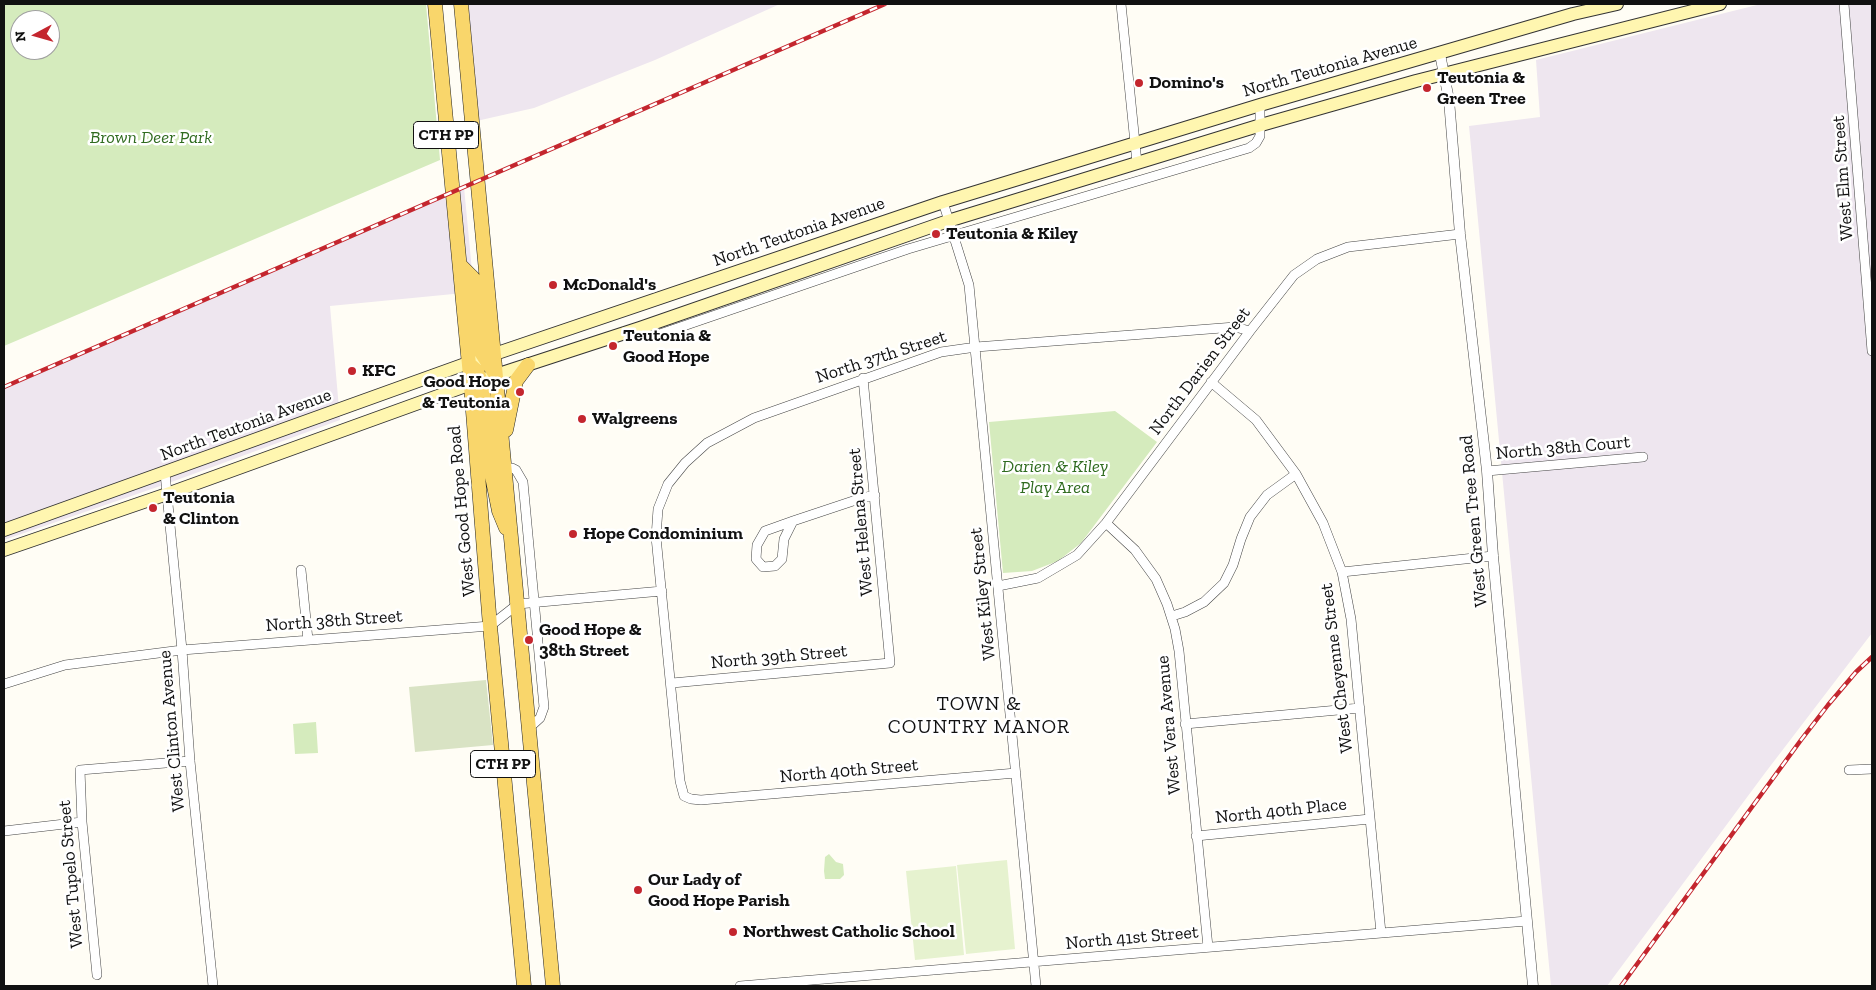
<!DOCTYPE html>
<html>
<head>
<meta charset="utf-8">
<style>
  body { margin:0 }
  #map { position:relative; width:1876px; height:990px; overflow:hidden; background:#fffdf5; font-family:"Zilla Slab",serif }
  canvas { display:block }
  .frame { position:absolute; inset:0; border:5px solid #111; pointer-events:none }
  .north { position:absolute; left:10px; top:10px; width:50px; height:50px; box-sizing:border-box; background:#fff; border:1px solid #a0a0a0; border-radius:50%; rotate:264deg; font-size:14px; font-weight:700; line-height:20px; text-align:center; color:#111 }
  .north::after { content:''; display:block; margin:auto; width:18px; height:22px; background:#c4262e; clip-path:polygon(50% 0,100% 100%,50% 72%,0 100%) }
</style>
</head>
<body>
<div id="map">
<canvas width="1876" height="990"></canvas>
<div class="frame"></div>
<div class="north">N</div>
</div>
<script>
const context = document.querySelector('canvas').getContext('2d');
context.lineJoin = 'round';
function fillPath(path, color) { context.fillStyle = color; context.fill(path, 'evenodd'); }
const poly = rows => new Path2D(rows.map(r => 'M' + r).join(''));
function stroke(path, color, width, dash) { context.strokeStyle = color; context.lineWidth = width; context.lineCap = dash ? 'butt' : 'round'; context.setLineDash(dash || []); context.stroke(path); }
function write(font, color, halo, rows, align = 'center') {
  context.font = font + ' "Zilla Slab",serif'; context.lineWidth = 5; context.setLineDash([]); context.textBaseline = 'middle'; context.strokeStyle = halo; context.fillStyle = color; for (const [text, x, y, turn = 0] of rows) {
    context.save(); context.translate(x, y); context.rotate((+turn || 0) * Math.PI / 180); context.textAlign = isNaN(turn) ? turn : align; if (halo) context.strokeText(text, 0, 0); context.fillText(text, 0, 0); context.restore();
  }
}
fillPath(poly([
  [461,4,780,4,655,60,534,108,472,122],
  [1761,4,1872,4,1872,633,1765,773,1607,986,1551,986,1469,126,1540,117,1536,60],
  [464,187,474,292,330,306,340,420,166,484,4,540,4,387]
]), '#eee6ef');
fillPath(poly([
  [4,4,426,4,440,160,4,346],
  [20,20,50,20,50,50,20,50],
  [1115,411,1157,442,1081,543,1058,561,1032,571,1003,573,989,422],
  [316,722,318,753,295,754,293,724],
  [829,854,836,862,843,864,844,875,840,879,825,879,824,871,825,857]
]), '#d5ebbd');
fillPath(poly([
  [486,680,493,745,415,752,409,687]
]), '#d9e3c4');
fillPath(poly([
  [1007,860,1015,949,966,954,957,865],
  [956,866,964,955,915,960,906,871]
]), '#e6f2cf');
const minor = poly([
  [1121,4,1137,163],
  [1844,4,1872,351],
  [943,202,969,285,1036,986],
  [640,328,643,337,660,334,908,249,1249,148,1256,143,1260,136,1260,105],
  [1211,382,1256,420,1296,474,1323,523,1342,572,1351,619,1381,933],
  [501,469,512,468,516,470,523,482,544,707,540,718,529,728],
  [1487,471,1643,457],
  [165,473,182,650,190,761,213,986],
  [793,521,784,539,782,559,775,566,763,567,756,559,757,545,765,531,793,521,862,498,875,495],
  [1106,523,1135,550,1156,579,1167,604,1175,629,1179,651,1208,947],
  [301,570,308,640],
  [1342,572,1493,556],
  [998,586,1038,578,1077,555,1106,523,1250,331,1294,275,1317,259,1348,247,1460,234],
  [1172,616,1185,612,1204,602,1224,583,1233,565,1241,539,1250,517,1267,495,1296,474],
  [672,683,890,663,863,378],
  [4,684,65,665,182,650,490,626,518,604,662,591],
  [1185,724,1360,708],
  [1849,770,1872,769],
  [1016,773,701,800,691,799,684,796,680,781,656,537,658,509,668,484,685,463,707,443,754,418,941,352,976,347,1235,327,1250,331],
  [4,831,82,822],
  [1196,836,1370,819],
  [97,975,82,822,80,770,190,761],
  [740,986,1527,921]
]);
const tertiary = poly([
  [1440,54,1449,100,1460,234,1487,471,1493,556,1533,986]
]);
const secondary = poly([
  [4,530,468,363,943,202,1260,105,1573,14,1617,4],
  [4,550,167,494,496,375,640,328,948,221,1261,125,1416,81,1720,4]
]);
const primary = poly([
  [435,4,471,386,490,626,524,986],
  [461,4,553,986],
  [460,265,473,278,481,352,495,374],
  [469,364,477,371,481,382,484,399,491,471,499,511,506,528],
  [506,430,516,381,528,365]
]);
stroke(minor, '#444', 10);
stroke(tertiary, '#444', 11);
stroke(secondary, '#333', 14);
stroke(primary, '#222', 15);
stroke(minor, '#fff', 9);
stroke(tertiary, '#fff', 10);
stroke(secondary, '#fff6b0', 12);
stroke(primary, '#f9d66b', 14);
const rail = poly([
  [4,387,885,4],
  [1621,986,1801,740,1828,705,1856,672,1872,657]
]);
stroke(rail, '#c4262e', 4.5);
stroke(rail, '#fff', 2.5, [8]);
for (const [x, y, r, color] of [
  [1139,83,5,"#c4262e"],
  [1427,88,5,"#c4262e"],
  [936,234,5,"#c4262e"],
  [553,285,5,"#c4262e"],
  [613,346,5,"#c4262e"],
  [352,371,5,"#c4262e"],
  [520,392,5,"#c4262e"],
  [582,419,5,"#c4262e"],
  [153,508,5,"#c4262e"],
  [573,534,5,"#c4262e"],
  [529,640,5,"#c4262e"],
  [638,890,5,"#c4262e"],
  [733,932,5,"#c4262e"]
]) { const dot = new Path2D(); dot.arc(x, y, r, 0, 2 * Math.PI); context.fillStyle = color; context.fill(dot); stroke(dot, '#fff', 2); }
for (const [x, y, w] of [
  [446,135,65],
  [503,764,65]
]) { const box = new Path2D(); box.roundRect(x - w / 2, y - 13.5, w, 27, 4); context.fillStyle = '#fff'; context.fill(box); stroke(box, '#111', 1); }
write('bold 16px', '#111', null, [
  ["CTH PP",446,135],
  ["CTH PP",503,764]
]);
write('18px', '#111', '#fff', [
  ["North Teutonia Avenue",1330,67,-16],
  ["West Elm Street",1843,178,-94],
  ["North Teutonia Avenue",799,232,-19],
  ["North 37th Street",881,357,-18],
  ["North Darien Street",1200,371,-53],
  ["North Teutonia Avenue",246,425,-20],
  ["North 38th Court",1563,448,-5],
  ["West Good Hope Road",462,511,-95],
  ["West Green Tree Road",1474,521,-95],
  ["West Helena Street",861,522,-95],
  ["West Kiley Street",983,594,-96],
  ["North 38th Street",334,621,-4],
  ["North 39th Street",779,657,-5],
  ["West Cheyenne Street",1337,668,-97],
  ["West Vera Avenue",1169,725,-95],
  ["West Clinton Avenue",172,731,-95],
  ["North 40th Street",849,771,-5],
  ["North 40th Place",1281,811,-6],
  ["West Tupelo Street",71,874,-95],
  ["North 41st Street",1132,938,-5]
]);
write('bold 18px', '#111', '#fff', [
  ["Teutonia &",1437,78],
  ["Green Tree",1437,99],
  ["Domino's",1149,83],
  ["Teutonia & Kiley",946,234],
  ["McDonald's",563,285],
  ["Teutonia &",623,336],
  ["Good Hope",623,357],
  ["KFC",362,371],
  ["Good Hope",510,382,"right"],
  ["& Teutonia",510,403,"right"],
  ["Walgreens",592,419],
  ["Teutonia",163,498],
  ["& Clinton",163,519],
  ["Hope Condominium",583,534],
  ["Good Hope &",539,630],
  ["38th Street",539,651],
  ["Our Lady of",648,880],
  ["Good Hope Parish",648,901],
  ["Northwest Catholic School",743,932]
], 'left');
write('italic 18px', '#2f6b1f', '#fff', [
  ["Brown Deer Park",151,138],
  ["Darien & Kiley",1055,467],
  ["Play Area",1055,488]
]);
context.letterSpacing = '1px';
write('20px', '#111', '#fff', [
  ["TOWN &",979,704],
  ["COUNTRY MANOR",979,727]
]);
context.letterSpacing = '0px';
</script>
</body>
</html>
